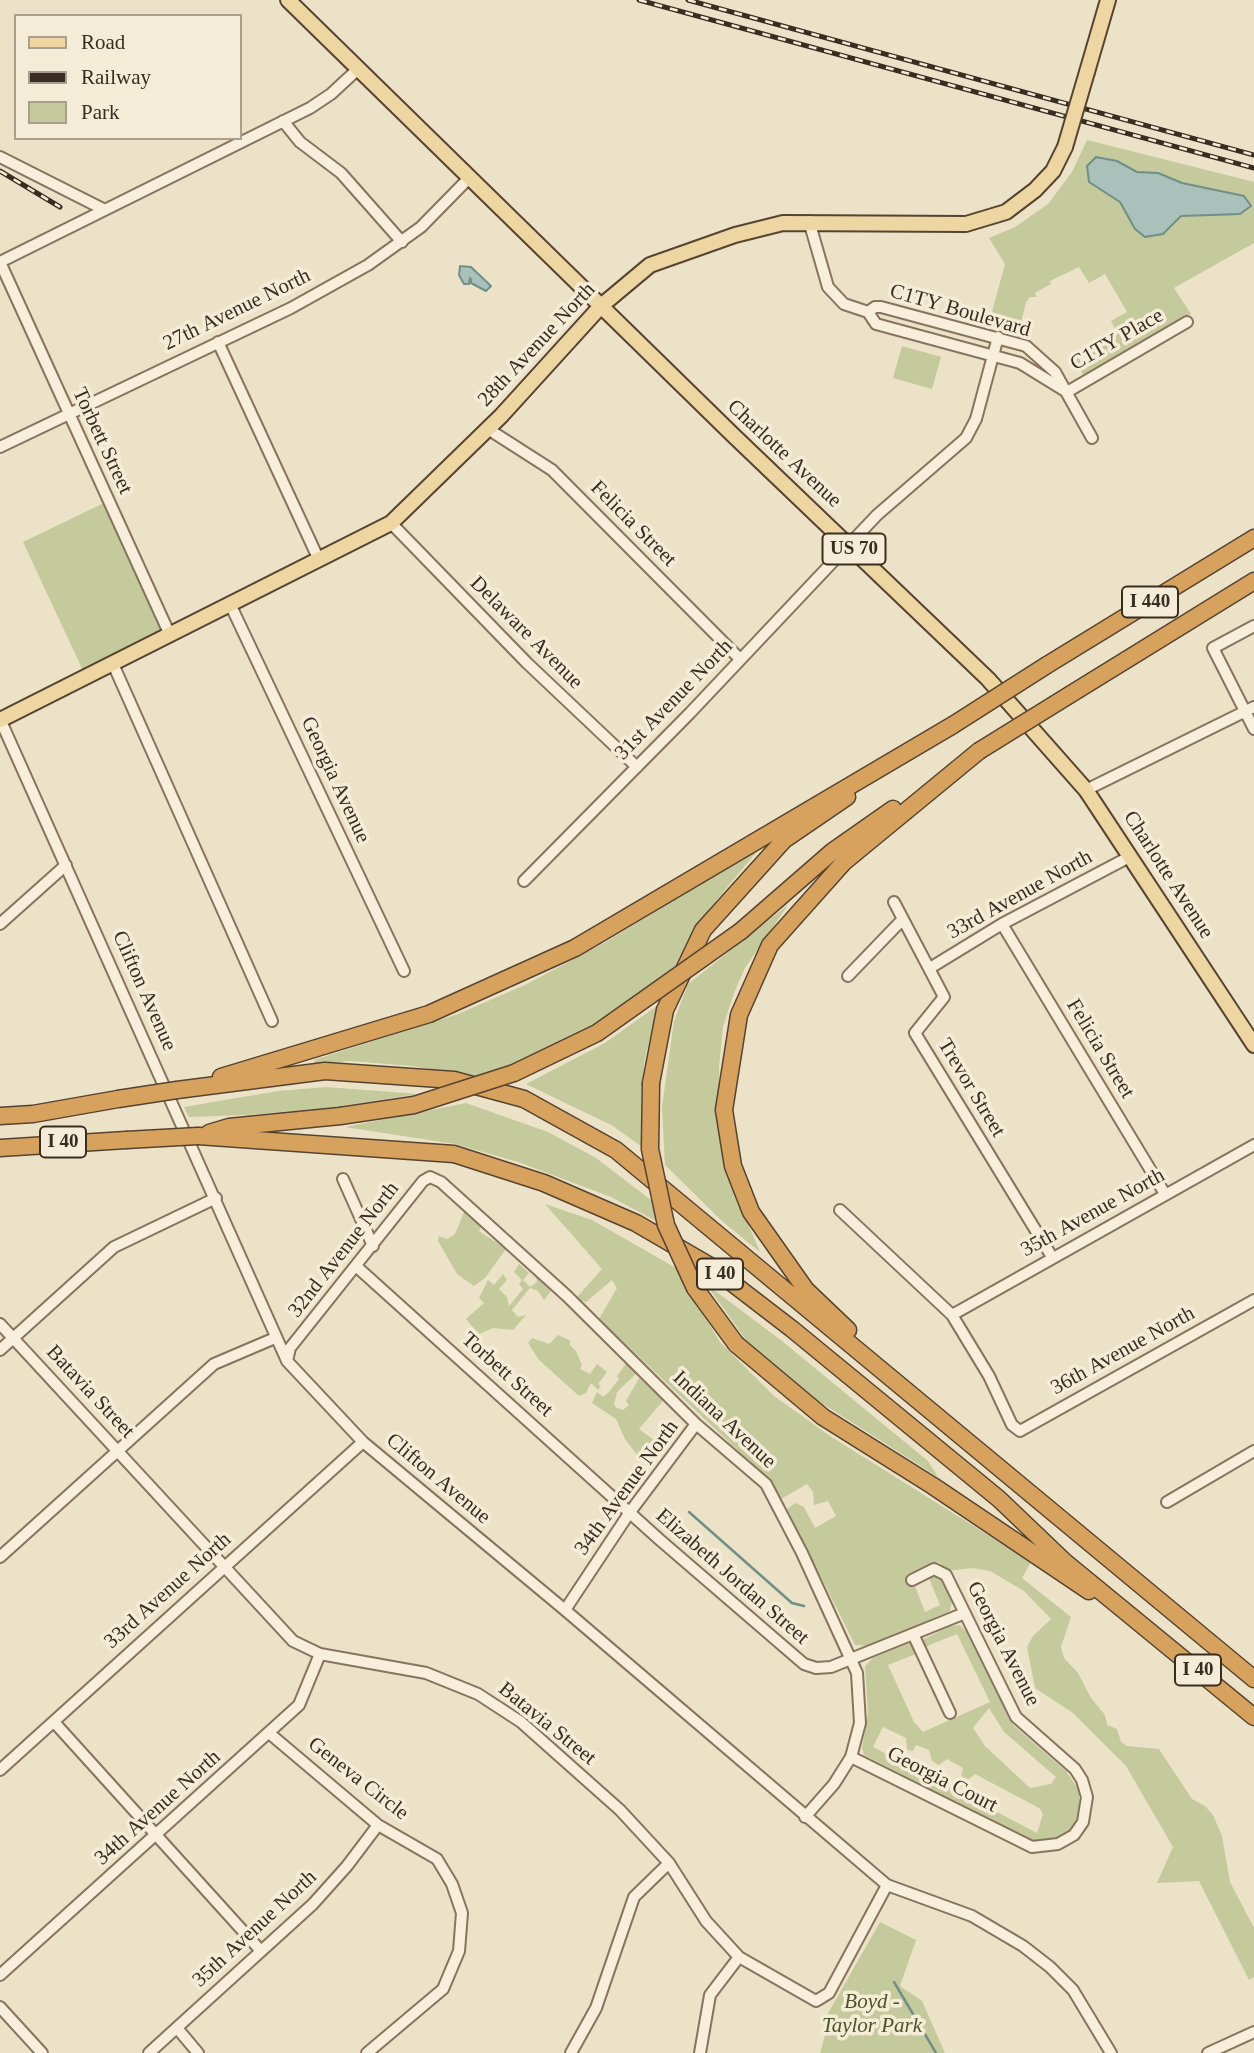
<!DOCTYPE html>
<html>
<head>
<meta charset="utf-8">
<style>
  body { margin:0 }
  #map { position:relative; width:1254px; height:2053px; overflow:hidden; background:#ece2c8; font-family:Georgia,serif }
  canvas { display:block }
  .legend { position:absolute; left:14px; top:14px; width:228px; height:126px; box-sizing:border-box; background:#f4ecd7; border:2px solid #a99f8e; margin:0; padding:9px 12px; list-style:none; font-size:21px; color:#392c21 }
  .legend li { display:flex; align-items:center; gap:14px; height:35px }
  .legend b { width:35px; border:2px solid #a99f8e }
</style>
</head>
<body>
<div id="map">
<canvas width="1254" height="2053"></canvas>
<ul class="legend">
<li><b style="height:9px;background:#edd6a2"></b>Road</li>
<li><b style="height:9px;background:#392c21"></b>Railway</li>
<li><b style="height:19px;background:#c5ca9c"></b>Park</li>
</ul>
</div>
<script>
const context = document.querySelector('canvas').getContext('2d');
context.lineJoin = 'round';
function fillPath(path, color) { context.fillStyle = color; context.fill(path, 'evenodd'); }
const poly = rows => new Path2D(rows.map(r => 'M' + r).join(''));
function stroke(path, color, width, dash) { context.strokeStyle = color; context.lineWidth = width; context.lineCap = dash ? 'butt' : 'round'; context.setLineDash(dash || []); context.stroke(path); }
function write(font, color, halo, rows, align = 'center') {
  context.font = font + ' Georgia,serif'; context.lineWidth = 7; context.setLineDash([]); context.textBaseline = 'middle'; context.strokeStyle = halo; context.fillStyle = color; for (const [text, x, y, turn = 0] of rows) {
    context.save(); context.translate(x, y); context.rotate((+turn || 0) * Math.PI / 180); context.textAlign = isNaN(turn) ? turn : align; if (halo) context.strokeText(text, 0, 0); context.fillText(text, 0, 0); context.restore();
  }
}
fillPath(poly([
  [1087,140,1254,182,1254,243,1174,288,1191,314,1084,376,1074,360,1118,334,1111,321,1127,312,1105,274,1089,283,1079,267,1050,281,1051,284,1035,293,1037,297,1030,297,1026,302,1019,331,989,323,1005,264,989,238,1015,227,1048,204,1072,172],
  [902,346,941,357,932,389,893,378],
  [108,501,170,635,86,677,23,542],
  [759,849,710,908,676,967,594,1025,529,1060,481,1078,412,1066,350,1061,315,1064,314,1060,458,1014,527,984,604,943],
  [788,905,745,968,734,993,723,1027,719,1067,721,1140,735,1193,760,1252,723,1222,665,1165,662,1107,674,1021,688,984],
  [658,1005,645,1058,641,1093,642,1147,613,1126,526,1084,605,1043],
  [326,1087,418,1094,327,1108,249,1115,189,1117,184,1107,278,1091],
  [466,1103,548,1132,596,1158,651,1200,658,1222,611,1197,518,1162,455,1144,345,1127],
  [545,1204,592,1220,676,1268,720,1342,774,1396,830,1436,1031,1562,1022,1578,1071,1617,1061,1647,1064,1658,1078,1673,1091,1698,1105,1715,1107,1725,1117,1729,1121,1742,1127,1746,1159,1749,1192,1799,1205,1806,1213,1815,1222,1836,1230,1882,1254,1928,1254,1977,1249,1980,1199,1881,1157,1883,1173,1847,1126,1766,1073,1713,1035,1688,1027,1647,1033,1636,1051,1619,1024,1591,990,1571,973,1568,946,1571,940,1563,933,1562,906,1575,915,1586,925,1612,940,1605,928,1576,931,1573,940,1575,952,1601,950,1611,869,1646,855,1645,787,1509,795,1503,804,1507,815,1528,836,1516,828,1501,814,1505,813,1492,807,1484,781,1499,767,1478,599,1319,617,1288,612,1280,586,1302,579,1300,578,1296,602,1269],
  [465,1210,481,1227,479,1231,506,1249,485,1278,474,1286,457,1274,438,1241,439,1236,447,1239,455,1234],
  [519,1264,529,1273,523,1280,530,1287,537,1282,536,1277,551,1291,544,1300,538,1291,530,1288,512,1310,518,1317,526,1315,513,1330,493,1328,479,1334,466,1319,484,1303,479,1298,488,1280,494,1285,503,1274,507,1280,499,1289,507,1297,509,1306,523,1289,519,1284,522,1280,514,1272],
  [706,1284,782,1341,928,1461,938,1477,804,1392,746,1340],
  [558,1335,571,1341,569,1344,576,1351,582,1365,580,1369,590,1374,597,1364,607,1372,598,1384,601,1386,598,1390,591,1383,586,1393,579,1396,539,1360,528,1343,532,1338,549,1344],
  [627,1362,638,1372,617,1392,614,1405,617,1408,623,1410,629,1405,626,1401,639,1378,651,1389,656,1383,668,1395,639,1429,666,1449,659,1458,656,1454,652,1459,637,1455,625,1439,616,1419,592,1403,597,1392,603,1397,609,1392,619,1379,617,1376],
  [960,1625,967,1632,1013,1725,1066,1771,1079,1790,1079,1813,1072,1827,1060,1837,1036,1841,1023,1837,864,1755,862,1748,868,1714,865,1666,873,1658,910,1643,916,1654,888,1665,914,1722,923,1732,990,1702,957,1634,925,1647,922,1640,950,1626],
  [989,1708,1004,1732,1056,1777,1051,1784,1030,1788,985,1746,973,1728],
  [883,1727,906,1738,907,1750,913,1751,916,1745,929,1750,932,1761,939,1765,947,1759,963,1768,961,1776,965,1778,969,1779,975,1774,1039,1808,1043,1814,1037,1833,873,1747],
  [880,1922,916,1940,900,1986,922,2001,945,2053,820,2053,828,2025,823,2022]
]), '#c5ca9c');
const water = poly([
  [1096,157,1117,161,1137,172,1158,173,1182,183,1244,196,1251,206,1240,214,1181,216,1163,234,1145,237,1135,229,1120,202,1089,182,1087,166,1096,157],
  [460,266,471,267,491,286,486,291,471,283,471,280,470,278,469,284,464,284,459,275,460,266]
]);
fillPath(water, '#a9c1ba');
stroke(water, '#6f8f87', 2);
stroke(poly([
  [689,1512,792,1603,804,1606],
  [894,1982,936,2053]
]), '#6f8f87', 2.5);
const minor = poly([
  [283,121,300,142,341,173,402,242],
  [0,157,103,209],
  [809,221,828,287,844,304,868,312,876,324,1020,363,1067,392],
  [0,262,170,635],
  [0,262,310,108,331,94,358,69],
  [868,312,875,307,881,307,1026,346,1055,372,1092,438],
  [218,342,319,560],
  [1067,392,1187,322],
  [488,429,552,470,740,659],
  [0,447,291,308,368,265,421,227,470,177],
  [391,523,527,663,637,767],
  [230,604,404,971],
  [1254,626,1213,648,1254,729],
  [113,664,272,1021],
  [0,719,287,1361,363,1442,565,1610,887,1885,972,1916,1023,1946,1050,1967,1073,1990,1111,2053],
  [1086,790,1254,707],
  [524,881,690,713,877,515,966,438,976,419,998,337],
  [894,902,944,997,915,1033,1052,1257],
  [0,924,66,865],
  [1002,924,1165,1194],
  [930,968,1002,924,1131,856],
  [848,976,902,920],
  [343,1179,373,1246],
  [840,1210,952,1315,989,1376,1012,1425,1020,1431,1254,1300],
  [357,1267,660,1540,804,1664,816,1668,831,1667,965,1613],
  [952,1315,1254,1145],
  [0,1324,293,1641,320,1654,426,1673,478,1694,521,1722,620,1810,669,1863,706,1921,739,1957,816,2001,829,1993,887,1885],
  [0,1350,114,1247,216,1198],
  [287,1361,290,1348,423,1181,430,1177,441,1182,567,1296,696,1424,766,1484,802,1553,857,1673,860,1723,851,1757],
  [1167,1502,1254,1451],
  [0,1557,214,1364,275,1338],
  [565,1610,630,1512,696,1424],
  [913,1634,950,1713],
  [54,1722,261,1951],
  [269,1733,378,1825,437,1859,452,1884,462,1913,459,1951,443,1989,367,2053],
  [0,1770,363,1442],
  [805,1817,834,1784,851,1757,1032,1847,1058,1844,1074,1835,1083,1822,1087,1797,1082,1780,1075,1769,1016,1717,946,1575,934,1569,912,1580],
  [0,1975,299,1705,320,1654],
  [0,2007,42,2053],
  [177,2028,198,2053],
  [149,2053,313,1904,347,1866,378,1825],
  [571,2053,596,2008,634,1897,669,1863],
  [700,2053,710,1995,739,1957],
  [1208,2053,1254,2032]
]);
const major = poly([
  [288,0,734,436,988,679,1086,790,1254,1045],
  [1087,72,1108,0],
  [0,720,391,523,501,416,601,306,650,265,735,235,783,223,966,224,1006,212,1035,190,1053,171,1065,147]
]);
const highway = poly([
  [1047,665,1254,538],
  [1071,694,1254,581],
  [741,931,833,851,893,809],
  [221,1077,429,1014,575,948,953,725],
  [651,1083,665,1010,703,930,784,840,847,797],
  [177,1090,325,1071,454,1080,524,1099,616,1150,1254,1679],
  [0,1116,33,1114,118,1099],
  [209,1133,229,1127,340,1116],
  [198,1136,454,1154,544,1183,636,1223,710,1266,792,1329,999,1499,1065,1562,1254,1717],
  [0,1148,126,1140],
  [848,1330,806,1290,751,1212,733,1166,724,1110,739,1015,770,945,844,862,979,751],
  [736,1344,823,1417,933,1486,1089,1591]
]);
stroke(minor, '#88745e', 14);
stroke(major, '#564331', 18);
stroke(highway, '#564331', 19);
stroke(minor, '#f7efdb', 10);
stroke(major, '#edd6a2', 14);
stroke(highway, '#d6a25e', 16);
const rail = poly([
  [639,0,1254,168],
  [688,0,1254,155],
  [0,171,60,207]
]);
stroke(rail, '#392c21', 5);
stroke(rail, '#f4ecd7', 2.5, [8]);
const majorBridge = poly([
  [1065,147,1087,72]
]);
const highwayBridge = poly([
  [953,725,1047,665],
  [979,751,1071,694],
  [651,1083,650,1149,666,1225,695,1288,736,1344],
  [118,1099,177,1090],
  [340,1116,414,1105,514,1073,597,1033,741,931],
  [126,1140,198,1136]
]);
stroke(majorBridge, '#564331', 18, []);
stroke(highwayBridge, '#564331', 19, []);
stroke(majorBridge, '#edd6a2', 14);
stroke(highwayBridge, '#d6a25e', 16);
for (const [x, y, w] of [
  [854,549,63],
  [1150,602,56],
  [63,1142,46],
  [720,1274,46],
  [1198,1670,46]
]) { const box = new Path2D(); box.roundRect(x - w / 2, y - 15.5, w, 31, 5); context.fillStyle = '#f4ecd7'; context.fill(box); stroke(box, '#392c21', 2); }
write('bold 19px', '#392c21', null, [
  ["US 70",854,549],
  ["I 440",1150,602],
  ["I 40",63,1142],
  ["I 40",720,1274],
  ["I 40",1198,1670]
]);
write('21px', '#392c21', '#f4ecd7', [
  ["27th Avenue North",237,310,-26],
  ["C1TY Boulevard",960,311,16],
  ["C1TY Place",1117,340,-30],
  ["28th Avenue North",537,345,-47],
  ["Torbett Street",102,441,65],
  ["Charlotte Avenue",784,454,43],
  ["Felicia Street",633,524,45],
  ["Delaware Avenue",526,633,45],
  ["31st Avenue North",674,700,-46],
  ["Georgia Avenue",335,780,65],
  ["Charlotte Avenue",1168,875,57],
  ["33rd Avenue North",1020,895,-29],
  ["Clifton Avenue",144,991,66],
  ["Felicia Street",1100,1049,59],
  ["Trevor Street",971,1088,59],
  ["35th Avenue North",1093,1213,-29],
  ["32nd Avenue North",344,1250,-52],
  ["36th Avenue North",1123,1351,-29],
  ["Torbett Street",507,1375,42],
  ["Batavia Street",90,1392,47],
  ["Indiana Avenue",724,1420,43],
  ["Clifton Avenue",438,1479,40],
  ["34th Avenue North",627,1488,-54],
  ["Elizabeth Jordan Street",732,1577,41],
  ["33rd Avenue North",168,1591,-42],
  ["Georgia Avenue",1003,1644,63],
  ["Batavia Street",547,1724,39],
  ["Geneva Circle",358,1779,38],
  ["Georgia Court",942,1780,27],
  ["34th Avenue North",158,1808,-42],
  ["35th Avenue North",255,1929,-43]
]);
write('italic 21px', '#495428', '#f4ecd7', [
  ["Boyd -",872,2002],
  ["Taylor Park",872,2026]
]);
</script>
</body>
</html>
